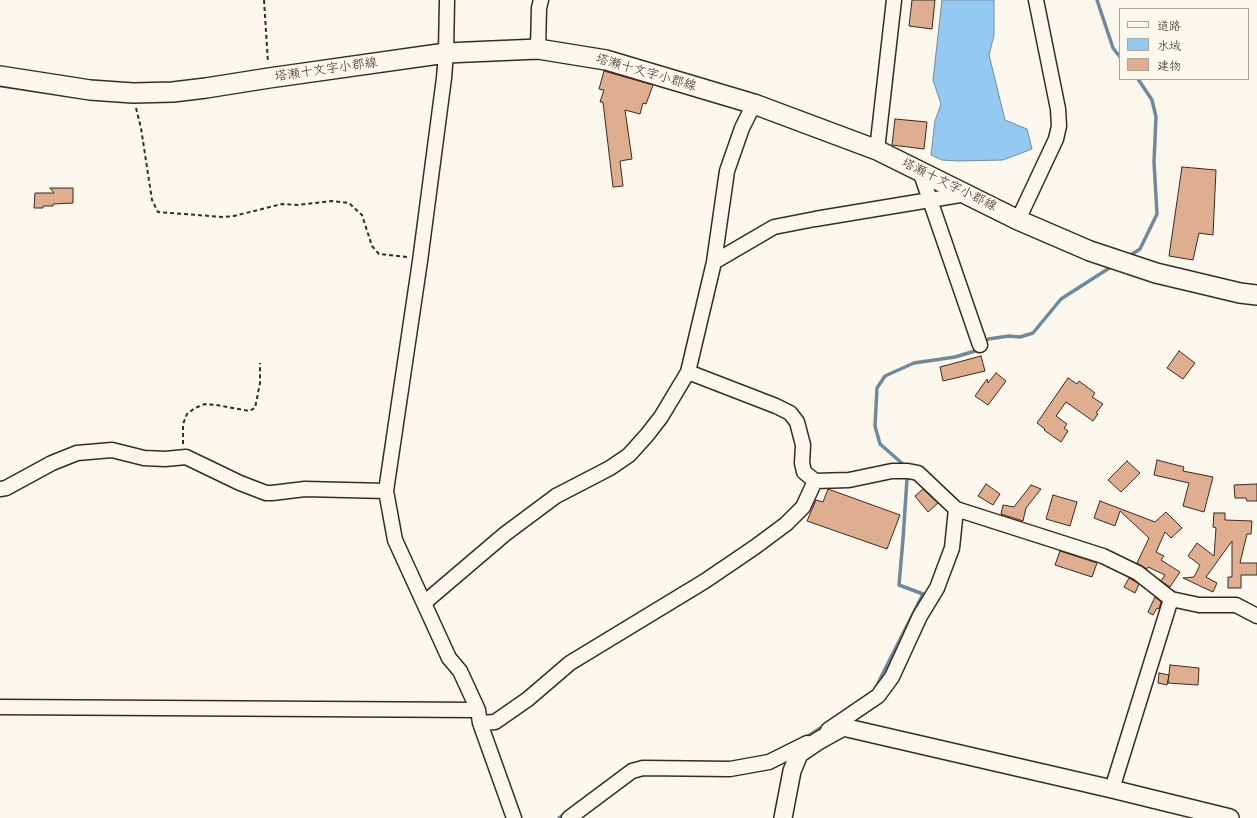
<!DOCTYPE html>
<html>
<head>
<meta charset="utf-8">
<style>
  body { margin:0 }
  #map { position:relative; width:1257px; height:818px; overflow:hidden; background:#fbf7ec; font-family:Itim,"Klee One",sans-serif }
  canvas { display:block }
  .legend { position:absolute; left:1119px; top:8px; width:130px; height:72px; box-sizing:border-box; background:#fbf7ec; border:1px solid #aea59a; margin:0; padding:5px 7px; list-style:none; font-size:12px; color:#3b2a1e }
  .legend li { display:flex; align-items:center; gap:8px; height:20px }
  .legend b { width:20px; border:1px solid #aea59a }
</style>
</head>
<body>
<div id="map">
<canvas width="1257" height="818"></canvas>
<ul class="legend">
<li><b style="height:5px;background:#fbf7ec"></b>道路</li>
<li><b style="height:11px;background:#94caf2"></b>水域</li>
<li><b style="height:11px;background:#dfae90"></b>建物</li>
</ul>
</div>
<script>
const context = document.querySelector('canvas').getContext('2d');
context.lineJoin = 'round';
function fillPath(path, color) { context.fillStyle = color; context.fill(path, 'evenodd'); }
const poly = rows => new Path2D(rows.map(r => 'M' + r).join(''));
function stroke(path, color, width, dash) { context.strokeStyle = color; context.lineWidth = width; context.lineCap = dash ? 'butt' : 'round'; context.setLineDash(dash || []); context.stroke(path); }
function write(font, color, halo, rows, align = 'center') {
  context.font = font + ' Itim,"Klee One",sans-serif'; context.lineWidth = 3; context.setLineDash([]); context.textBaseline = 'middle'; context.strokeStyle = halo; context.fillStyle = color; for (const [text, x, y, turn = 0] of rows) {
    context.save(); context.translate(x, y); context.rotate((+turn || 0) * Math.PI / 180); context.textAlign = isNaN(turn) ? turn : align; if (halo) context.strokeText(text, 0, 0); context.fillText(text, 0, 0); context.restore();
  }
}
const water = poly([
  [942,0,994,0,994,35,989,55,1005,120,1027,129,1032,149,1003,160,958,161,942,160,931,155,935,121,941,104,933,80,942,0]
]);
fillPath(water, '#94caf2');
stroke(water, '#708a9d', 1);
stroke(poly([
  [1097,0,1113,48,1120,57],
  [1128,257,1140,249,1157,214,1154,162,1156,117,1152,100,1138,79],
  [983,345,988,339,1009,336,1020,337,1033,333,1061,299,1114,265],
  [904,468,904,465,880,444,875,426,877,388,885,376,914,363,955,357,975,351,979,349],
  [875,689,923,594,899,585,903,539,907,479,906,474],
  [805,738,825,725],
  [559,818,566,813]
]), '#708a9d', 3.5);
const building = poly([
  [912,0,935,0,932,29,909,26,912,0],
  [604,71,653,85,646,104,643,103,640,114,625,110,632,159,620,161,623,186,613,187,603,102,600,102,604,90,599,89,604,71],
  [895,119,927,122,924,149,892,145,895,119],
  [1182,167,1216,170,1213,235,1199,233,1193,260,1169,256,1182,167],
  [50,188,73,188,73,203,53,204,53,206,43,206,43,208,34,208,35,193,54,193,50,188],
  [1179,351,1195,363,1183,379,1167,368,1179,351],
  [981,356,985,371,943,381,940,367,981,356],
  [996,373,1006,381,988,405,975,396,987,379,988,383,996,373],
  [1068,378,1077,384,1079,381,1095,393,1092,397,1103,404,1096,413,1098,414,1093,421,1066,402,1056,416,1067,424,1064,428,1068,431,1061,442,1044,430,1045,429,1037,423,1068,378],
  [1157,460,1184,467,1183,471,1213,477,1204,512,1183,506,1189,483,1154,475,1157,460],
  [1127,461,1140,473,1121,492,1108,480,1127,461],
  [986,484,1000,494,993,505,978,496,986,484],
  [1257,484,1257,501,1247,501,1246,498,1235,498,1234,485,1257,484],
  [1031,485,1041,489,1026,508,1023,521,1001,514,1003,505,1014,507,1031,485],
  [828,489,900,515,887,549,807,521,816,500,823,502,828,489],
  [923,489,938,503,928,512,915,496,923,489],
  [1053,495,1077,502,1070,526,1046,519,1053,495],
  [1100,501,1155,522,1166,512,1182,528,1171,538,1165,532,1156,552,1164,556,1161,560,1180,572,1170,587,1161,581,1165,575,1148,567,1147,569,1137,563,1149,538,1120,511,1115,526,1094,518,1100,501],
  [1214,513,1225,513,1225,520,1252,521,1251,534,1247,534,1240,563,1257,563,1257,575,1241,575,1241,588,1228,588,1228,577,1232,577,1232,541,1206,577,1217,583,1213,592,1183,578,1194,577,1200,565,1188,556,1197,543,1214,556,1216,528,1213,527,1214,513],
  [1060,551,1097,563,1092,577,1055,565,1060,551],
  [1129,578,1139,584,1135,593,1124,587,1129,578],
  [1155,597,1161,602,1159,609,1157,608,1153,615,1148,612,1155,597],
  [1170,665,1199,668,1198,685,1168,683,1170,665],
  [1159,673,1169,675,1167,685,1158,683,1159,673]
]);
fillPath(building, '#dfae90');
stroke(building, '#3b2a1e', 1);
const minor = poly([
  [447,0,446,53,444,78,420,261,386,491,395,540,449,658,460,671,478,710,480,723,514,818],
  [538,49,539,8,541,0],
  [877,150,894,0],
  [920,171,980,345],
  [1018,220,1056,139,1059,126,1058,109,1036,0],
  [714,262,774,227,815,219,966,194],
  [688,372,776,406,790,413,797,422,803,445,802,463,804,472,815,481,849,480,892,471,908,471,918,473,956,509,1103,556,1138,573,1171,599,1199,605,1236,605,1257,616],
  [0,489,6,488,52,463,77,453,112,450,144,458,165,459,186,457,240,483,266,493,272,493,305,489,386,491],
  [424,603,505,534,556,496,610,468,629,455,647,435,661,417,688,372,714,262,727,171,742,128,754,104],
  [0,707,478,710],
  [480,723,495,722,528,699,570,663,705,581,755,547,786,524,803,507,815,481],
  [828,730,878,696,892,677,920,616,937,588,952,548,956,509],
  [1112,789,1171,599],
  [569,818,632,771,643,768,730,769,769,762,807,743]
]);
const tertiary = poly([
  [783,818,792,771,799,754,818,741,843,727,1112,789,1230,818]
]);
const secondary = poly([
  [0,76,90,90,133,93,173,92,206,88,269,78,446,53,538,49,606,60,754,104,877,150,1018,220,1090,251,1156,273,1240,293,1257,295]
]);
stroke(minor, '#3b2a1e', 17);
stroke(tertiary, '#3b2a1e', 20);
stroke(secondary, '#3b2a1e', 22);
stroke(poly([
  [264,0,268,63],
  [136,108,141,128,152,200,158,212,223,217,234,216,282,204,297,205,332,201,349,203,362,215,372,246,379,254,408,257],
  [183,444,183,424,187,414,195,408,205,404,216,405,249,411,255,408,260,383,260,363]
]), '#3b2a1e', 2, [4, 3]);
stroke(minor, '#fbf7ec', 14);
stroke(tertiary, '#fbf7ec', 17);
stroke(secondary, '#fbf7ec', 19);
write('13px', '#3b2a1e', '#fbf7ec', [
  ["塔瀬十文字小郡線",326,70,-8],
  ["塔瀬十文字小郡線",646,73,16],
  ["塔瀬十文字小郡線",949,185,26]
]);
</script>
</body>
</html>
